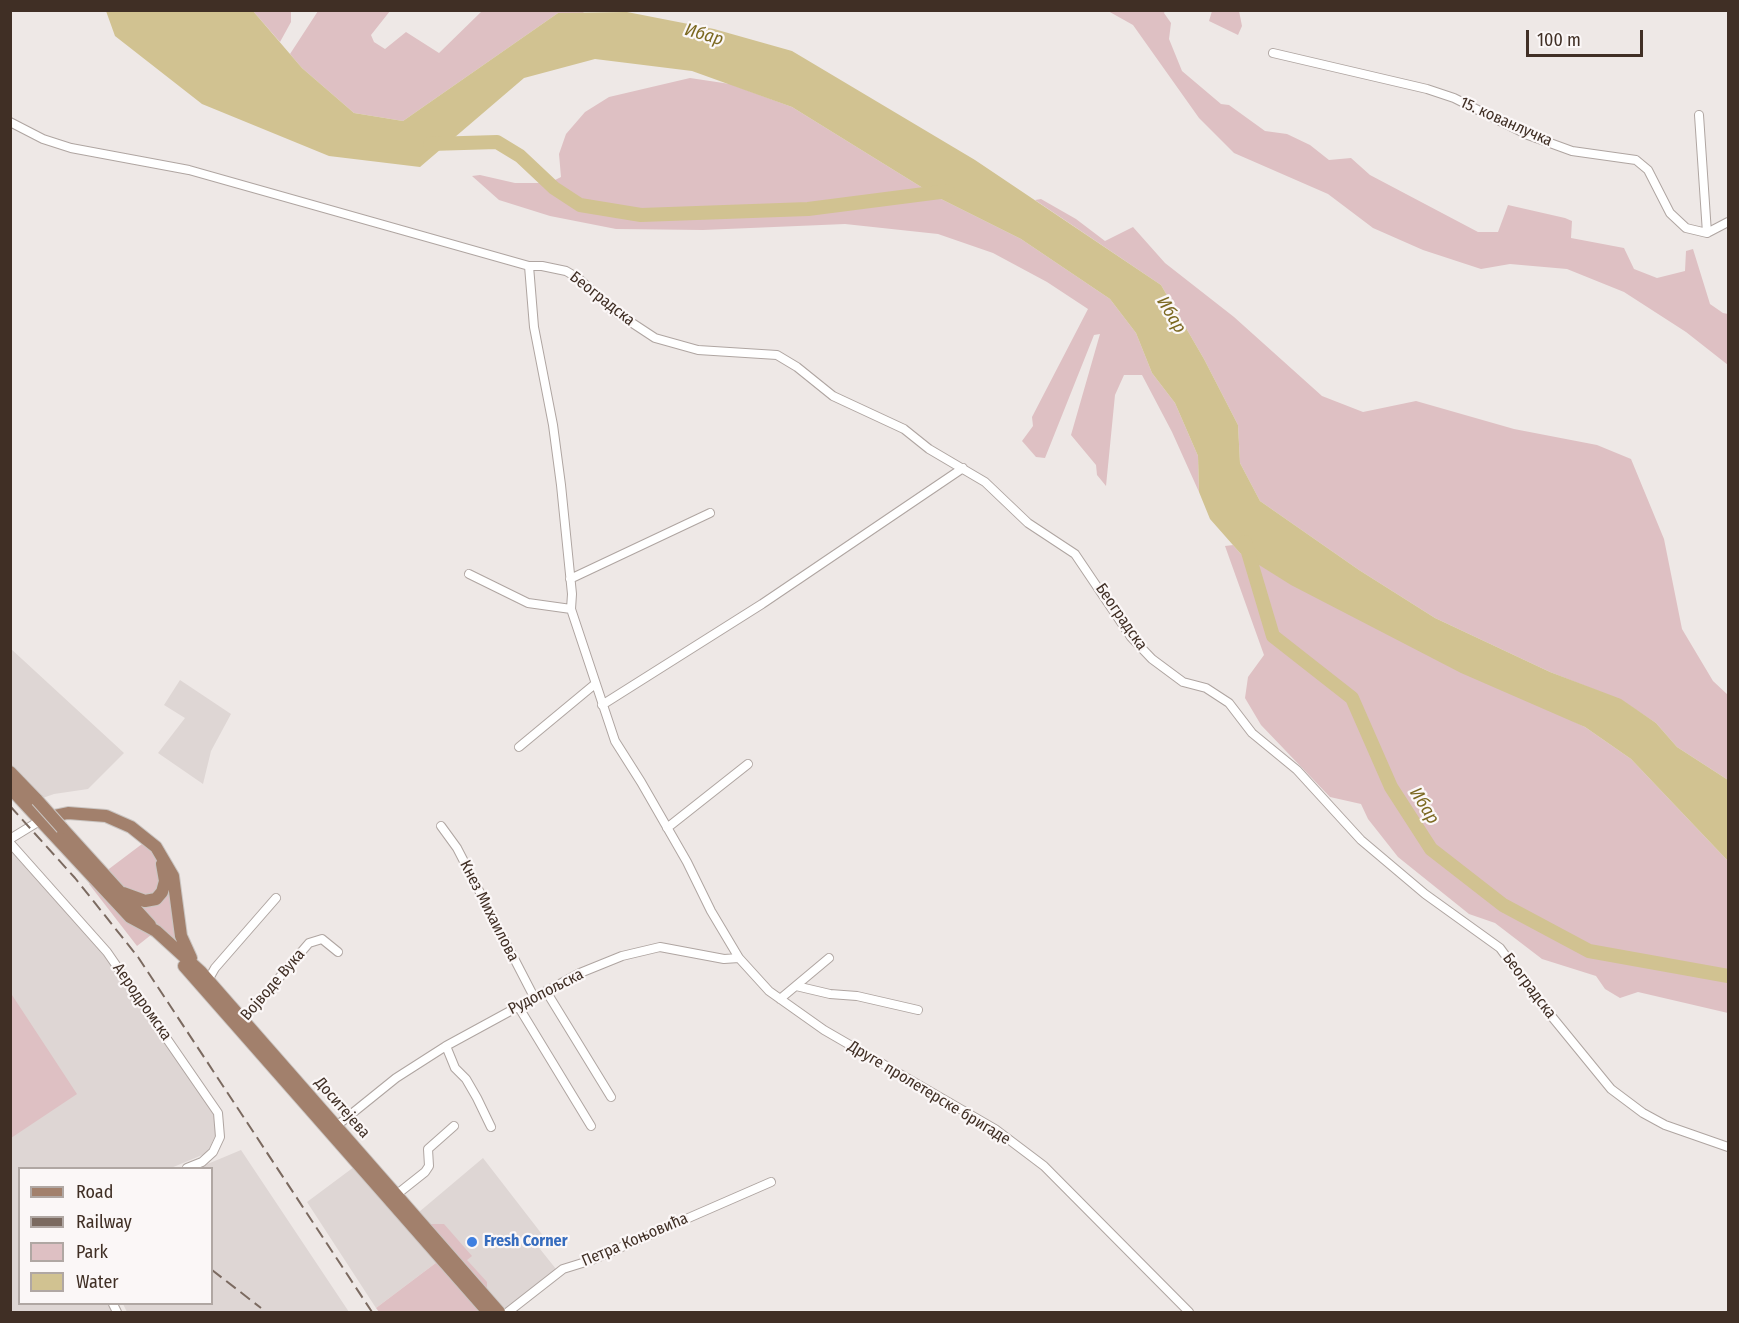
<!DOCTYPE html>
<html>
<head>
<meta charset="utf-8">
<style>
  body { margin:0 }
  #map { position:relative; width:1739px; height:1323px; overflow:hidden; background:#eee8e6; font-family:"Fira Sans Condensed",sans-serif }
  canvas { display:block }
  .frame { position:absolute; inset:0; border:12px solid #402f25; pointer-events:none }
  .legend { position:absolute; left:18px; top:1167px; width:195px; height:138px; box-sizing:border-box; background:#fbf7f7; border:2px solid #b0a7a3; margin:0; padding:8px 10px; list-style:none; font-size:18px; color:#402f25 }
  .legend li { display:flex; align-items:center; gap:12px; height:30px }
  .legend b { width:30px; border:2px solid #b0a7a3 }
  .scale { position:absolute; left:1526px; top:30px; width:117px; height:27px; box-sizing:border-box; border:3px solid #402f25; border-top:0; padding-left:8px; font-size:18px; line-height:21px; white-space:nowrap; color:#402f25; -webkit-text-stroke:4px #fbf7f7; paint-order:stroke }
</style>
</head>
<body>
<div id="map">
<canvas width="1739" height="1323"></canvas>
<div class="frame"></div>
<ul class="legend">
<li><b style="height:8px;background:#a2806c"></b>Road</li>
<li><b style="height:8px;background:#7b6a60"></b>Railway</li>
<li><b style="height:16px;background:#dec0c3"></b>Park</li>
<li><b style="height:16px;background:#d1c291"></b>Water</li>
</ul>
<div class="scale">100 m</div>
</div>
<script>
const context = document.querySelector('canvas').getContext('2d');
context.lineJoin = 'round';
function fillPath(path, color) { context.fillStyle = color; context.fill(path, 'evenodd'); }
const poly = rows => new Path2D(rows.map(r => 'M' + r).join(''));
function stroke(path, color, width, dash) { context.strokeStyle = color; context.lineWidth = width; context.lineCap = dash ? 'butt' : 'round'; context.setLineDash(dash || []); context.stroke(path); }
function write(font, color, halo, rows, align = 'center') {
  context.font = font + ' "Fira Sans Condensed",sans-serif'; context.lineWidth = 4.5; context.setLineDash([]); context.textBaseline = 'middle'; context.strokeStyle = halo; context.fillStyle = color; for (const [text, x, y, turn = 0] of rows) {
    context.save(); context.translate(x, y); context.rotate((+turn || 0) * Math.PI / 180); context.textAlign = isNaN(turn) ? turn : align; if (halo) context.strokeText(text, 0, 0); context.fillText(text, 0, 0); context.restore();
  }
}
fillPath(poly([
  [10,648,124,753,88,789,54,794,37,800,11,771],
  [180,680,231,714,211,751,203,784,158,753,185,718,164,705],
  [16,848,107,952,213,1113,216,1124,216,1134,207,1153,171,1168,20,1168,20,1304,111,1304,114,1312,11,1312,10,851],
  [241,1150,349,1312,127,1312,123,1304,212,1304,212,1168,198,1168],
  [483,1158,548,1242,540,1249,556,1269,507,1311,419,1212],
  [358,1164,441,1259,376,1308,307,1202]
]), '#ded6d4');
fillPath(poly([
  [253,11,291,11,291,22,280,42],
  [318,11,390,11,371,35,374,42,385,49,406,32,439,53,482,11,585,11,583,13,558,13,403,121,354,113,302,68,290,54],
  [1108,11,1165,11,1164,13,1171,23,1169,39,1182,71,1221,104,1229,105,1265,131,1287,134,1310,145,1329,160,1351,158,1370,175,1478,232,1498,232,1508,205,1565,218,1572,221,1571,238,1624,248,1634,269,1657,278,1685,271,1686,251,1693,249,1710,304,1723,313,1728,314,1728,365,1686,332,1624,292,1567,269,1510,264,1481,269,1423,250,1373,228,1328,194,1234,153,1199,118,1133,25],
  [1212,11,1239,11,1242,26,1238,35,1209,21],
  [690,78,730,84,792,107,939,198,1021,239,1110,299,1136,333,1152,373,1175,403,1198,456,1199,492,1172,432,1142,375,1124,375,1115,395,1106,486,1097,475,1096,465,1071,435,1100,334,1094,335,1045,458,1036,457,1022,441,1033,426,1032,417,1088,309,1047,282,993,253,938,234,845,224,703,230,616,229,550,216,499,200,472,176,480,175,515,183,549,183,561,177,559,154,566,134,585,112,609,97],
  [1041,199,1076,219,1105,241,1133,227,1165,263,1234,317,1322,396,1363,412,1416,401,1514,429,1597,445,1631,459,1664,539,1682,629,1713,681,1728,695,1728,780,1677,747,1656,723,1621,700,1550,672,1435,618,1359,570,1260,501,1240,463,1238,425,1204,359,1161,285,1035,200],
  [1233,545,1240,553,1585,727,1631,759,1728,861,1728,1013,1638,992,1620,998,1605,989,1596,976,1542,959,1495,923,1469,914,1398,857,1368,819,1361,804,1330,797,1261,725,1245,698,1248,677,1264,655,1225,546],
  [146,841,167,864,185,947,156,931,137,946,89,884],
  [12,995,77,1094,11,1138,10,997],
  [430,1224,444,1224,472,1256,467,1260,487,1282,487,1288],
  [441,1259,484,1308,478,1312,379,1312,376,1308]
]), '#dec0c3');
fillPath(poly([
  [106,11,253,11,302,68,354,113,403,121,558,13,627,12,714,29,792,51,975,160,1161,285,1204,359,1238,425,1240,463,1260,501,1359,570,1435,618,1550,672,1621,699,1656,723,1677,747,1728,780,1728,861,1631,759,1585,727,1461,673,1291,585,1240,553,1210,519,1199,492,1198,456,1175,403,1152,373,1136,333,1110,299,1021,239,939,198,792,107,692,71,595,59,524,78,420,167,329,156,202,104,115,36]
]), '#d1c291');
stroke(poly([
  [430,144,497,142,520,156,554,188,580,205,641,215,808,209,948,191],
  [1245,542,1273,636,1352,698,1391,787,1431,849,1503,905,1589,951,1728,976]
]), '#d1c291', 14);
const minor = poly([
  [1273,53,1427,89,1454,98,1528,135,1572,151,1636,160,1648,170,1670,213,1686,228,1707,233,1728,222],
  [1699,115,1707,233],
  [10,122,43,139,71,148,189,170,529,266,542,266,566,271,578,278,614,311,655,338,698,350,777,355,797,367,833,396,904,429,929,449,985,482,1028,523,1075,554,1131,637,1152,659,1183,682,1206,688,1229,703,1252,733,1297,770,1361,840,1425,894,1500,948,1535,996,1611,1089,1643,1113,1665,1125,1728,1147],
  [469,574,528,603,571,609],
  [570,579,710,513],
  [602,705,762,604,963,468],
  [519,747,595,684],
  [441,826,457,848,534,997],
  [667,828,748,764],
  [10,839,41,820],
  [10,843,107,952,218,1113,220,1137,213,1152,202,1162,187,1168],
  [739,958,769,991,824,1030,995,1129,1044,1166,1189,1312],
  [207,982,215,968,276,898],
  [796,986,830,994,857,996,918,1010],
  [546,991,611,1097],
  [780,999,829,958],
  [518,1006,591,1126],
  [242,1021,309,943,322,939,338,952],
  [446,1046,455,1068,466,1079,477,1098,491,1127],
  [334,1128,396,1078,446,1046,580,973,622,956,660,947,724,959,739,958,711,911,687,862,641,782,615,741,571,609,572,594,561,485,553,425,534,327,529,266],
  [396,1195,425,1172,429,1166,428,1149,454,1126],
  [113,1304,117,1312],
  [508,1312,563,1269,592,1260,771,1182]
]);
const primary = poly([
  [10,772,37,800],
  [10,788,130,917,156,931,201,972,499,1312],
  [44,818,68,813,106,816,131,827,156,847,173,876,181,936,191,958],
  [62,828,150,925],
  [123,893,145,901,156,899,162,892,165,881,162,864],
  [184,966,488,1312]
]);
stroke(minor, '#afa5a1', 10);
stroke(primary, '#cac5c2', 14);
stroke(minor, '#fff', 8);
stroke(primary, '#a2806c', 12);
stroke(poly([
  [10,806,75,878,138,957,372,1312],
  [212,1270,261,1308]
]), '#7b6a60', 2, [12, 6]);
const primaryBridge = poly([
  [37,800,62,828]
]);
stroke(primaryBridge, '#cac5c2', 14, []);
stroke(primaryBridge, '#a2806c', 12);
for (const [x, y, r, color] of [
  [472,1242,6,"#3f7fe0"]
]) { const dot = new Path2D(); dot.arc(x, y, r, 0, 2 * Math.PI); context.fillStyle = color; context.fill(dot); stroke(dot, '#fbf7f7', 2); }
write('16px', '#402f25', '#fbf7f7', [
  ["15. кованлучка",1506,122,24],
  ["Београдска",602,299,38],
  ["Београдска",1121,617,55],
  ["Кнез Михаилова",489,911,63],
  ["Војводе Вука",273,985,-49],
  ["Београдска",1529,986,53],
  ["Рудопољска",546,992,-27],
  ["Аеродромска",142,1002,55],
  ["Друге пролетерске бригаде",929,1093,31],
  ["Доситејева",342,1108,49],
  ["Петра Коњовића",635,1240,-23]
]);
write('bold 16px', '#366cbe', '#fbf7f7', [
  ["Fresh Corner",484,1242]
], 'left');
write('italic 18px', '#7b6820', '#fbf7f7', [
  ["Ибар",704,35,16],
  ["Ибар",1171,315,59],
  ["Ибар",1424,806,58]
]);
</script>
</body>
</html>
